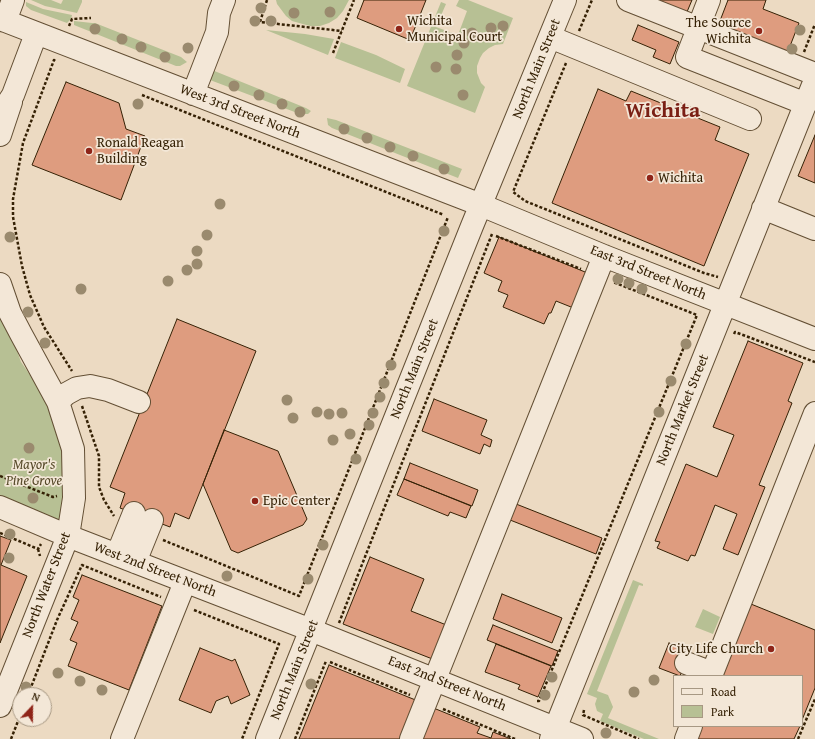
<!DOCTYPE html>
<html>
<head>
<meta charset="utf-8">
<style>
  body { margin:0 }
  #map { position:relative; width:815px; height:739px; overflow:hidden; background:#ecdac2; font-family:"Gentium Book Plus",serif }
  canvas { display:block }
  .legend { position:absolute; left:673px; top:675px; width:130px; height:52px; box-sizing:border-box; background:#f3e7d7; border:1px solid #a79883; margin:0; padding:5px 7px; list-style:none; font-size:12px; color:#352105 }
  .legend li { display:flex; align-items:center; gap:8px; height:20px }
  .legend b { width:20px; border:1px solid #a79883 }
  .north { position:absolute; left:12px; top:687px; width:40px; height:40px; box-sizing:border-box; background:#f3e7d7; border:1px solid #a79883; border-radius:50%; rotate:22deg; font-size:11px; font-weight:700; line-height:16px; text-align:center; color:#352105 }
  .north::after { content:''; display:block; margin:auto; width:14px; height:18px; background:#8f2418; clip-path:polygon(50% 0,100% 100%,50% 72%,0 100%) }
</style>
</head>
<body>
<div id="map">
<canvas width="815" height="739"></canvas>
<ul class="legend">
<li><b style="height:5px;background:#f3e7d7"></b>Road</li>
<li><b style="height:11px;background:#b7c094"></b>Park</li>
</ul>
<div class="north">N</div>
</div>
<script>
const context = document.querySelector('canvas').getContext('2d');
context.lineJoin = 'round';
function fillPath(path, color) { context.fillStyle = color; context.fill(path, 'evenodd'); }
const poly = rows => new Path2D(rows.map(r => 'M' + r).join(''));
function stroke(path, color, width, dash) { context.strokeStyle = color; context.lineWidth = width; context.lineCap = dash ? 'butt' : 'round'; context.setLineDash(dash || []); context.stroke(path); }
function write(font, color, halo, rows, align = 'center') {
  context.font = font + ' "Gentium Book Plus",serif'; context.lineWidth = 3.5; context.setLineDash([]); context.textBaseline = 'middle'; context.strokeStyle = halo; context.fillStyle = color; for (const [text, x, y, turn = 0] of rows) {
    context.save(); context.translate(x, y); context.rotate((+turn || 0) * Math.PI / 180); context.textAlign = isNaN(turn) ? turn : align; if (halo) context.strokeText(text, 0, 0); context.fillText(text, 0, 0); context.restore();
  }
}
fillPath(poly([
  [31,0,51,0,61,4,63,0,82,0,82,2,77,13,45,6],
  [276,0,349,0,343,11,337,18,329,23,320,26,310,26,292,21,286,16,277,4],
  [459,0,468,0,513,18,503,44,495,45,489,48,483,53,480,58,477,66,477,73,481,83,485,87,475,113,407,86,441,2,446,4,436,27,458,35,467,11,456,6],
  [26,2,43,9,72,15,71,19,67,23,31,10,26,6],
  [74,21,92,23,95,23,181,57,187,62,180,66,176,66,74,25],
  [266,30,305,34,334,39,328,55],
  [341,42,376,55,405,69,400,83,335,58],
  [212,70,306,108,311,111,308,114,300,114,210,80],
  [327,118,336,120,462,169,458,178,332,128,328,125],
  [0,301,21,362,53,408,67,453,63,523,0,496],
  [633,580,643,584,643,586,639,585,597,691,608,695,613,707,608,718,659,739,644,739,600,721,603,714,597,711,595,704,597,698,587,694],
  [703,609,720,617,713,634,695,627]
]), '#b7c094');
const building = poly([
  [364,0,426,0,410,40,357,18,364,0],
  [638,0,692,0,684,19,638,0],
  [728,0,766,0,763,9,799,23,785,59,718,26,728,0],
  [638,25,679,42,670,64,653,57,656,50,632,40,638,25],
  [66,82,119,103,126,129,145,136,121,200,32,165,66,82],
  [598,89,626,101,631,91,720,127,715,140,749,154,704,266,552,203,598,89],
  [815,135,815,183,798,176,815,135],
  [499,237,590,274,576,309,556,301,551,313,549,313,544,324,503,307,508,295,498,291,502,281,484,273,499,237],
  [177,319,256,351,189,519,175,513,170,527,120,508,125,493,110,487,177,319],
  [748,341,803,363,788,401,792,403,759,485,765,487,738,555,723,549,737,514,715,505,695,556,691,555,688,561,657,548,660,542,655,541,686,464,717,477,734,435,713,427,748,341],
  [434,399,487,420,481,435,492,440,490,447,484,444,480,454,422,431,434,399],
  [224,430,278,451,307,519,303,525,238,553,231,550,203,484,224,430],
  [410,463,478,490,472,506,404,479,410,463],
  [404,479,471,506,466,518,450,512,448,516,397,495,404,479],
  [511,502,602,538,596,554,505,518,511,502],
  [0,536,11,540,1,565,27,576,0,643,0,536],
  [370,557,424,579,411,611,449,626,435,660,343,624,370,557],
  [82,575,162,606,129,690,68,666,77,643,70,640,78,622,71,619,79,600,73,597,82,575],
  [502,594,562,618,552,643,493,619,502,594],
  [746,602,815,630,815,688,802,720,802,676,722,676,746,602],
  [493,625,558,651,552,666,487,640,493,625],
  [669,643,690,651,680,676,659,668,669,643],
  [496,644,551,666,538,697,518,689,520,685,485,672,496,644],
  [200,648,232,661,235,659,250,695,231,704,228,696,216,701,211,713,179,700,200,648],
  [329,665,418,701,403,739,299,739,329,665],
  [431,707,480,727,477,733,491,738,493,732,511,739,421,739,431,707],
  [696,726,800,726,794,739,691,739,696,726]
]);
fillPath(building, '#de9c7f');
stroke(building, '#352105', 1);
const minor = poly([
  [628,0,815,74],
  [709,0,687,57,806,104],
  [0,19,481,205,604,256,815,339],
  [5,21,13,0],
  [550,37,750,119],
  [193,94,217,32,219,13,224,0],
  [0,115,13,95,36,34],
  [0,135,11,102],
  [763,208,815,229],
  [0,284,10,313,21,334,58,402,73,449,74,498,68,536,0,706],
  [58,402,66,394,77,388,90,386,108,390,139,402],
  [0,507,68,536,311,630,582,739],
  [117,555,134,513],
  [135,562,152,520],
  [686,663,712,673],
  [711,676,815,413],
  [122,739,185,582],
  [267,739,472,226,565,0],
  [411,739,604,256],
  [551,739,815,80],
  [686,739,691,726]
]);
stroke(minor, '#634f34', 24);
stroke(poly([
  [267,0,260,22,342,31],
  [69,26,72,19,91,18],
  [579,31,592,0],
  [804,52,815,24],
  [333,53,354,0],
  [55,61,54,60,23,143,13,199,13,217,22,266,30,295,44,327,72,371],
  [566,63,513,192,525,201,704,273,718,277],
  [142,95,444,215],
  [496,236,581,269],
  [734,334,735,332,815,362],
  [82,406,99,456,99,487,104,500,114,516],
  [0,476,53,497,57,496],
  [0,533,38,549,41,544],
  [163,540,299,596,448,217],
  [38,549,40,556],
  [194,610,279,644,242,739],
  [339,623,492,234],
  [330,662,410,695],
  [28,695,57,620,82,565,161,597],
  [537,701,539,701,697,315,613,282],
  [443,709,515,739],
  [584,710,583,715,639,739],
  [11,739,20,716],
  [295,739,326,661],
  [798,739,815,699]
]), '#352105', 2.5, [3, 2]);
stroke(minor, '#f3e7d7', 22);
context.fillStyle = '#9a8a6e';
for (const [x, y] of [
  [261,8],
  [330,12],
  [294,13],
  [255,21],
  [271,21],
  [503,26],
  [491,28],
  [95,29],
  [800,30],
  [472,33],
  [122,39],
  [464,43],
  [141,47],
  [188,48],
  [792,49],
  [457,55],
  [165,57],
  [436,67],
  [456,69],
  [234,86],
  [259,95],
  [463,95],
  [138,104],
  [282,104],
  [300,112],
  [344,129],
  [367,138],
  [390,147],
  [413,156],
  [444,169],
  [220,204],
  [444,231],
  [207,235],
  [10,237],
  [197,251],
  [197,264],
  [187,270],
  [618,279],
  [168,281],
  [629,283],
  [81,289],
  [642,289],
  [28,312],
  [45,343],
  [686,344],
  [391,365],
  [671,381],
  [384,383],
  [380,397],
  [287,400],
  [317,412],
  [659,412],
  [342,413],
  [373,413],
  [329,414],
  [293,418],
  [369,425],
  [350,434],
  [333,440],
  [29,448],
  [356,459],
  [33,498],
  [10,534],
  [323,545],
  [9,558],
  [227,576],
  [308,579],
  [58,673],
  [552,677],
  [654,680],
  [80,681],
  [311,684],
  [26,687],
  [102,690],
  [634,692],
  [545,695],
  [606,733]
]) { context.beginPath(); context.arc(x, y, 5.5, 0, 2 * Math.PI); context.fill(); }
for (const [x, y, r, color] of [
  [399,29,4,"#8f2418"],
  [759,31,4,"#8f2418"],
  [89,151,4,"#8f2418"],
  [650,178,4,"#8f2418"],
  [255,501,4,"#8f2418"],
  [771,649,4,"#8f2418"]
]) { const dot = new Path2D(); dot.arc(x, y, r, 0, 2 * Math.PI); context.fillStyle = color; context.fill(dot); stroke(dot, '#f3e7d7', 1.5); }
write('14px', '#352105', '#f3e7d7', [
  ["Wichita",407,21],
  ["Municipal Court",407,37],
  ["The Source",751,23,"right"],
  ["Wichita",751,39,"right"],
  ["Ronald Reagan",97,143],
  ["Building",97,159],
  ["Wichita",658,178],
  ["Epic Center",263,501],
  ["City Life Church",763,649,"right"]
], 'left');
write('14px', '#352105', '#f3e7d7', [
  ["North Main Street",537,69,-68],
  ["West 3rd Street North",240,112,21],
  ["East 3rd Street North",648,273,22],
  ["North Main Street",415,369,-68],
  ["North Market Street",683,410,-68],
  ["West 2nd Street North",155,570,21],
  ["North Water Street",47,585,-69],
  ["North Main Street",295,670,-68],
  ["East 2nd Street North",447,684,22]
]);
write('italic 14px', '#564929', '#f3e7d7', [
  ["Mayor's",34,465],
  ["Pine Grove",34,481]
]);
write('bold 22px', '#7a1f14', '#f3e7d7', [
  ["Wichita",663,111]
]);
</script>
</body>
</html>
